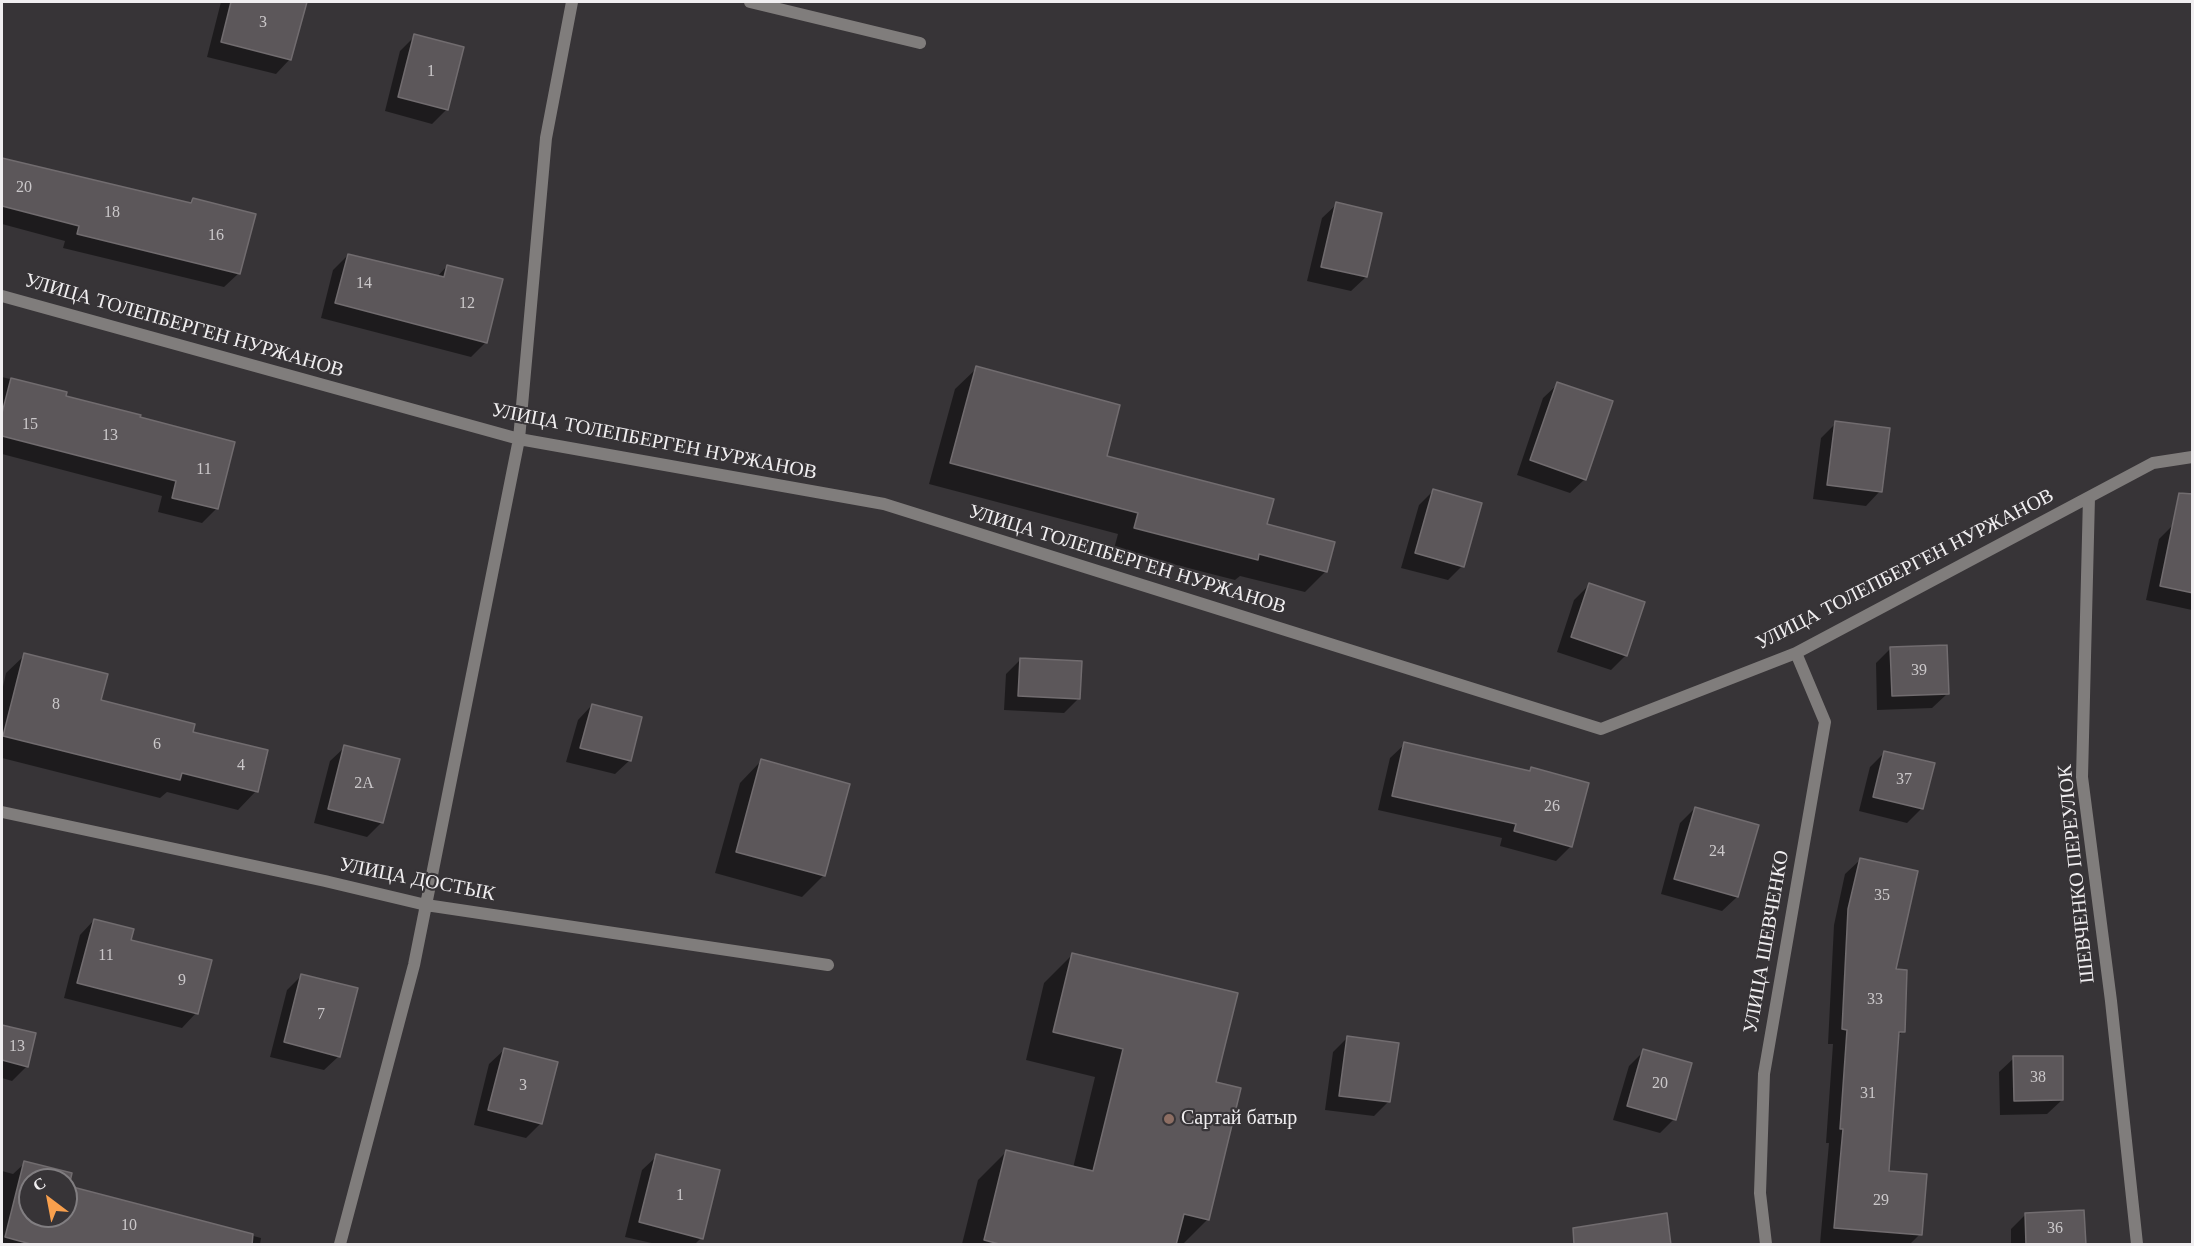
<!DOCTYPE html>
<html>
<head>
<meta charset="utf-8">
<style>
  body { margin:0 }
  #map { position:relative; width:2194px; height:1246px; overflow:hidden; background:#373437; font-family:Georgia,serif }
  canvas { display:block }
  .frame { position:absolute; inset:0; border:3px solid #f0eef0; pointer-events:none }
  .north { position:absolute; left:18px; top:1168px; width:60px; height:60px; box-sizing:border-box; background:#373437; border:2px solid #817e81; border-radius:50%; rotate:328deg; font-size:16px; font-weight:700; line-height:24px; text-align:center; color:#f0eef0 }
  .north::after { content:''; display:block; margin:auto; width:21px; height:27px; background:#f9a04d; clip-path:polygon(50% 0,100% 100%,50% 72%,0 100%) }
</style>
</head>
<body>
<div id="map">
<canvas width="2194" height="1246"></canvas>
<div class="frame"></div>
<div class="north">С</div>
</div>
<script>
const context = document.querySelector('canvas').getContext('2d');
context.lineJoin = 'round';
function fillPath(path, color) { context.fillStyle = color; context.fill(path, 'evenodd'); }
const poly = rows => new Path2D(rows.map(r => 'M' + r).join(''));
function stroke(path, color, width, dash) { context.strokeStyle = color; context.lineWidth = width; context.lineCap = dash ? 'butt' : 'round'; context.setLineDash(dash || []); context.stroke(path); }
function write(font, color, halo, rows, align = 'center') {
  context.font = font + ' Georgia,serif'; context.lineWidth = 4.5; context.setLineDash([]); context.textBaseline = 'middle'; context.strokeStyle = halo; context.fillStyle = color; for (const [text, x, y, turn = 0] of rows) {
    context.save(); context.translate(x, y); context.rotate((+turn || 0) * Math.PI / 180); context.textAlign = isNaN(turn) ? turn : align; if (halo) context.strokeText(text, 0, 0); context.fillText(text, 0, 0); context.restore();
  }
}
fillPath(poly([
  [221,2,294,2,304,4,290,59,276,74,207,57],
  [415,36,447,109,432,124,385,111,400,51],
  [3,160,188,204,193,199,239,273,224,287,63,248,65,241,2,224],
  [1337,204,1366,277,1351,291,1307,281,1322,218],
  [348,255,437,277,447,266,486,342,471,357,321,318,333,270],
  [977,368,1105,457,1265,525,1326,571,1305,592,1240,576,1235,580,1114,549,1118,534,929,484,955,389],
  [2,377,65,393,64,397,233,443,216,509,202,523,158,512,162,496,2,454],
  [1558,384,1585,479,1570,493,1517,475,1543,398],
  [1836,423,1880,491,1866,506,1813,499,1821,438],
  [1433,491,1462,566,1448,580,1401,568,1419,505],
  [2174,524,2192,528,2192,610,2146,600,2159,539],
  [1589,585,1626,655,1611,670,1557,652,1574,600],
  [1891,648,1947,694,1932,708,1877,710,1876,663],
  [25,655,99,701,191,733,256,791,238,810,167,792,160,798,2,758,2,691,6,673],
  [1021,659,1078,699,1064,713,1004,710,1006,674],
  [592,705,630,760,615,774,566,762,578,720],
  [1405,744,1528,772,1531,769,1571,846,1556,861,1500,846,1502,838,1378,810,1390,758],
  [345,747,382,822,367,837,314,823,330,761],
  [1885,752,1922,808,1907,823,1859,811,1870,767],
  [761,761,824,875,802,897,715,873,740,783],
  [1695,808,1737,897,1722,911,1661,894,1680,823],
  [1860,860,1894,971,1903,1031,1897,1037,1888,1173,1920,1234,1910,1244,1820,1244,1829,1143,1826,1143,1833,1044,1828,1044,1834,925,1845,874],
  [94,920,129,941,196,1013,182,1028,64,998,80,935],
  [1072,955,1214,1083,1208,1219,1183,1244,962,1244,978,1180,1006,1152,1073,1168,1095,1077,1026,1060,1044,983],
  [302,975,339,1056,324,1070,270,1057,287,990],
  [2,1026,35,1034,27,1066,12,1081,2,1078],
  [1347,1038,1389,1101,1374,1116,1325,1110,1333,1052],
  [504,1050,541,1123,526,1138,474,1125,489,1064],
  [1644,1051,1674,1119,1660,1133,1613,1120,1629,1066],
  [2014,1058,2062,1100,2047,1114,2000,1115,1999,1072],
  [657,1156,701,1238,695,1244,656,1244,625,1237,642,1170],
  [25,1163,70,1174,67,1187,261,1238,260,1244,2,1244,2,1171,13,1174],
  [30,1180,66,1180,66,1216,30,1216],
  [2025,1215,2085,1244,2011,1244,2011,1229]
]), '#0007');
const building = poly([
  [231,2,307,2,291,60,221,42,231,2],
  [414,34,464,47,448,110,398,97,414,34],
  [2,158,191,203,193,198,256,214,240,274,77,234,79,226,2,206,2,158],
  [1336,202,1382,213,1367,277,1321,267,1336,202],
  [348,254,444,277,447,265,503,279,487,343,335,303,348,254],
  [976,366,1120,405,1107,456,1274,499,1267,524,1335,542,1327,572,1259,554,1258,560,1134,528,1138,513,950,463,976,366],
  [11,378,67,392,66,396,141,415,140,417,235,442,218,509,172,498,176,481,2,436,2,413,11,378],
  [1557,382,1613,401,1586,480,1530,460,1557,382],
  [1835,421,1890,428,1882,492,1827,485,1835,421],
  [1433,489,1482,503,1464,567,1415,553,1433,489],
  [2179,493,2193,494,2193,593,2160,586,2179,493],
  [1589,583,1645,602,1627,656,1571,637,1589,583],
  [1947,645,1949,694,1892,696,1890,647,1947,645],
  [24,653,108,674,101,700,195,724,193,732,268,750,258,792,182,773,180,780,3,736,24,653],
  [1020,658,1082,661,1080,699,1018,696,1020,658],
  [592,704,642,717,631,761,580,748,592,704],
  [1404,742,1530,771,1531,767,1589,783,1572,847,1514,831,1516,824,1392,796,1404,742],
  [344,745,400,759,383,823,328,809,344,745],
  [1884,751,1935,763,1923,809,1873,797,1884,751],
  [761,759,850,784,825,876,736,852,761,759],
  [1695,807,1759,825,1738,897,1674,879,1695,807],
  [1860,858,1918,871,1896,969,1907,970,1905,1032,1899,1032,1889,1171,1927,1174,1922,1235,1834,1228,1843,1129,1840,1129,1847,1030,1842,1029,1848,909,1860,858],
  [94,919,134,929,131,940,212,960,198,1014,77,983,94,919],
  [1072,953,1238,993,1216,1082,1241,1088,1209,1220,1184,1214,1176,1245,1003,1245,984,1240,1006,1150,1093,1171,1123,1049,1053,1032,1072,953],
  [301,974,358,988,340,1057,284,1042,301,974],
  [2,1025,36,1033,28,1067,2,1060,2,1025],
  [1347,1036,1399,1043,1390,1102,1339,1096,1347,1036],
  [504,1048,558,1062,542,1124,488,1110,504,1048],
  [1643,1049,1692,1063,1676,1120,1627,1106,1643,1049],
  [2013,1056,2063,1056,2063,1100,2014,1101,2013,1056],
  [656,1154,720,1170,703,1239,639,1222,656,1154],
  [24,1161,72,1173,69,1186,253,1234,252,1245,34,1245,5,1237,24,1161],
  [30,1180,66,1180,66,1216,30,1216,30,1180],
  [2084,1210,2086,1245,2026,1245,2025,1213,2084,1210],
  [1667,1213,1671,1245,1574,1245,1573,1228,1667,1213]
]);
fillPath(building, '#5c575a');
stroke(building, '#716c6f', 1.5);
stroke(poly([
  [750,2,920,43],
  [2,296,519,439,884,504,1601,729,1796,653,2153,463,2192,457],
  [2089,497,2082,777,2111,1001,2137,1244],
  [2,812,325,881,426,905,828,965],
  [340,1244,414,965,519,439,546,138,572,2],
  [1766,1244,1760,1193,1764,1074,1825,722,1796,653]
]), '#807d7c', 12);
for (const [x, y, r, color] of [
  [1169,1119,6,"#8d6e63"]
]) { const dot = new Path2D(); dot.arc(x, y, r, 0, 2 * Math.PI); context.fillStyle = color; context.fill(dot); stroke(dot, '#373437', 2); }
write('16px', '#cbc8ca', null, [
  ["3",263,23],
  ["1",431,72],
  ["20",24,188],
  ["18",112,213],
  ["16",216,236],
  ["14",364,284],
  ["12",467,304],
  ["15",30,425],
  ["13",110,436],
  ["11",204,470],
  ["39",1919,671],
  ["8",56,705],
  ["6",157,745],
  ["4",241,766],
  ["37",1904,780],
  ["2А",364,784],
  ["26",1552,807],
  ["24",1717,852],
  ["35",1882,896],
  ["11",106,956],
  ["9",182,981],
  ["33",1875,1000],
  ["7",321,1015],
  ["13",17,1047],
  ["38",2038,1078],
  ["20",1660,1084],
  ["3",523,1086],
  ["31",1868,1094],
  ["1",680,1196],
  ["29",1881,1201],
  ["10",129,1226],
  ["36",2055,1229]
]);
write('20px', '#f0eef0', '#373437', [
  ["УЛИЦА ТОЛЕПБЕРГЕН НУРЖАНОВ",184,326,16],
  ["УЛИЦА ТОЛЕПБЕРГЕН НУРЖАНОВ",654,442,11],
  ["УЛИЦА ТОЛЕПБЕРГЕН НУРЖАНОВ",1127,560,17],
  ["УЛИЦА ТОЛЕПБЕРГЕН НУРЖАНОВ",1905,570,-27],
  ["ШЕВЧЕНКО ПЕРЕУЛОК",2077,874,-96],
  ["УЛИЦА ДОСТЫК",417,880,11],
  ["УЛИЦА ШЕВЧЕНКО",1767,942,-80]
]);
write('20px', '#f0eef0', '#373437', [
  ["Сартай батыр",1181,1119]
], 'left');
</script>
</body>
</html>
